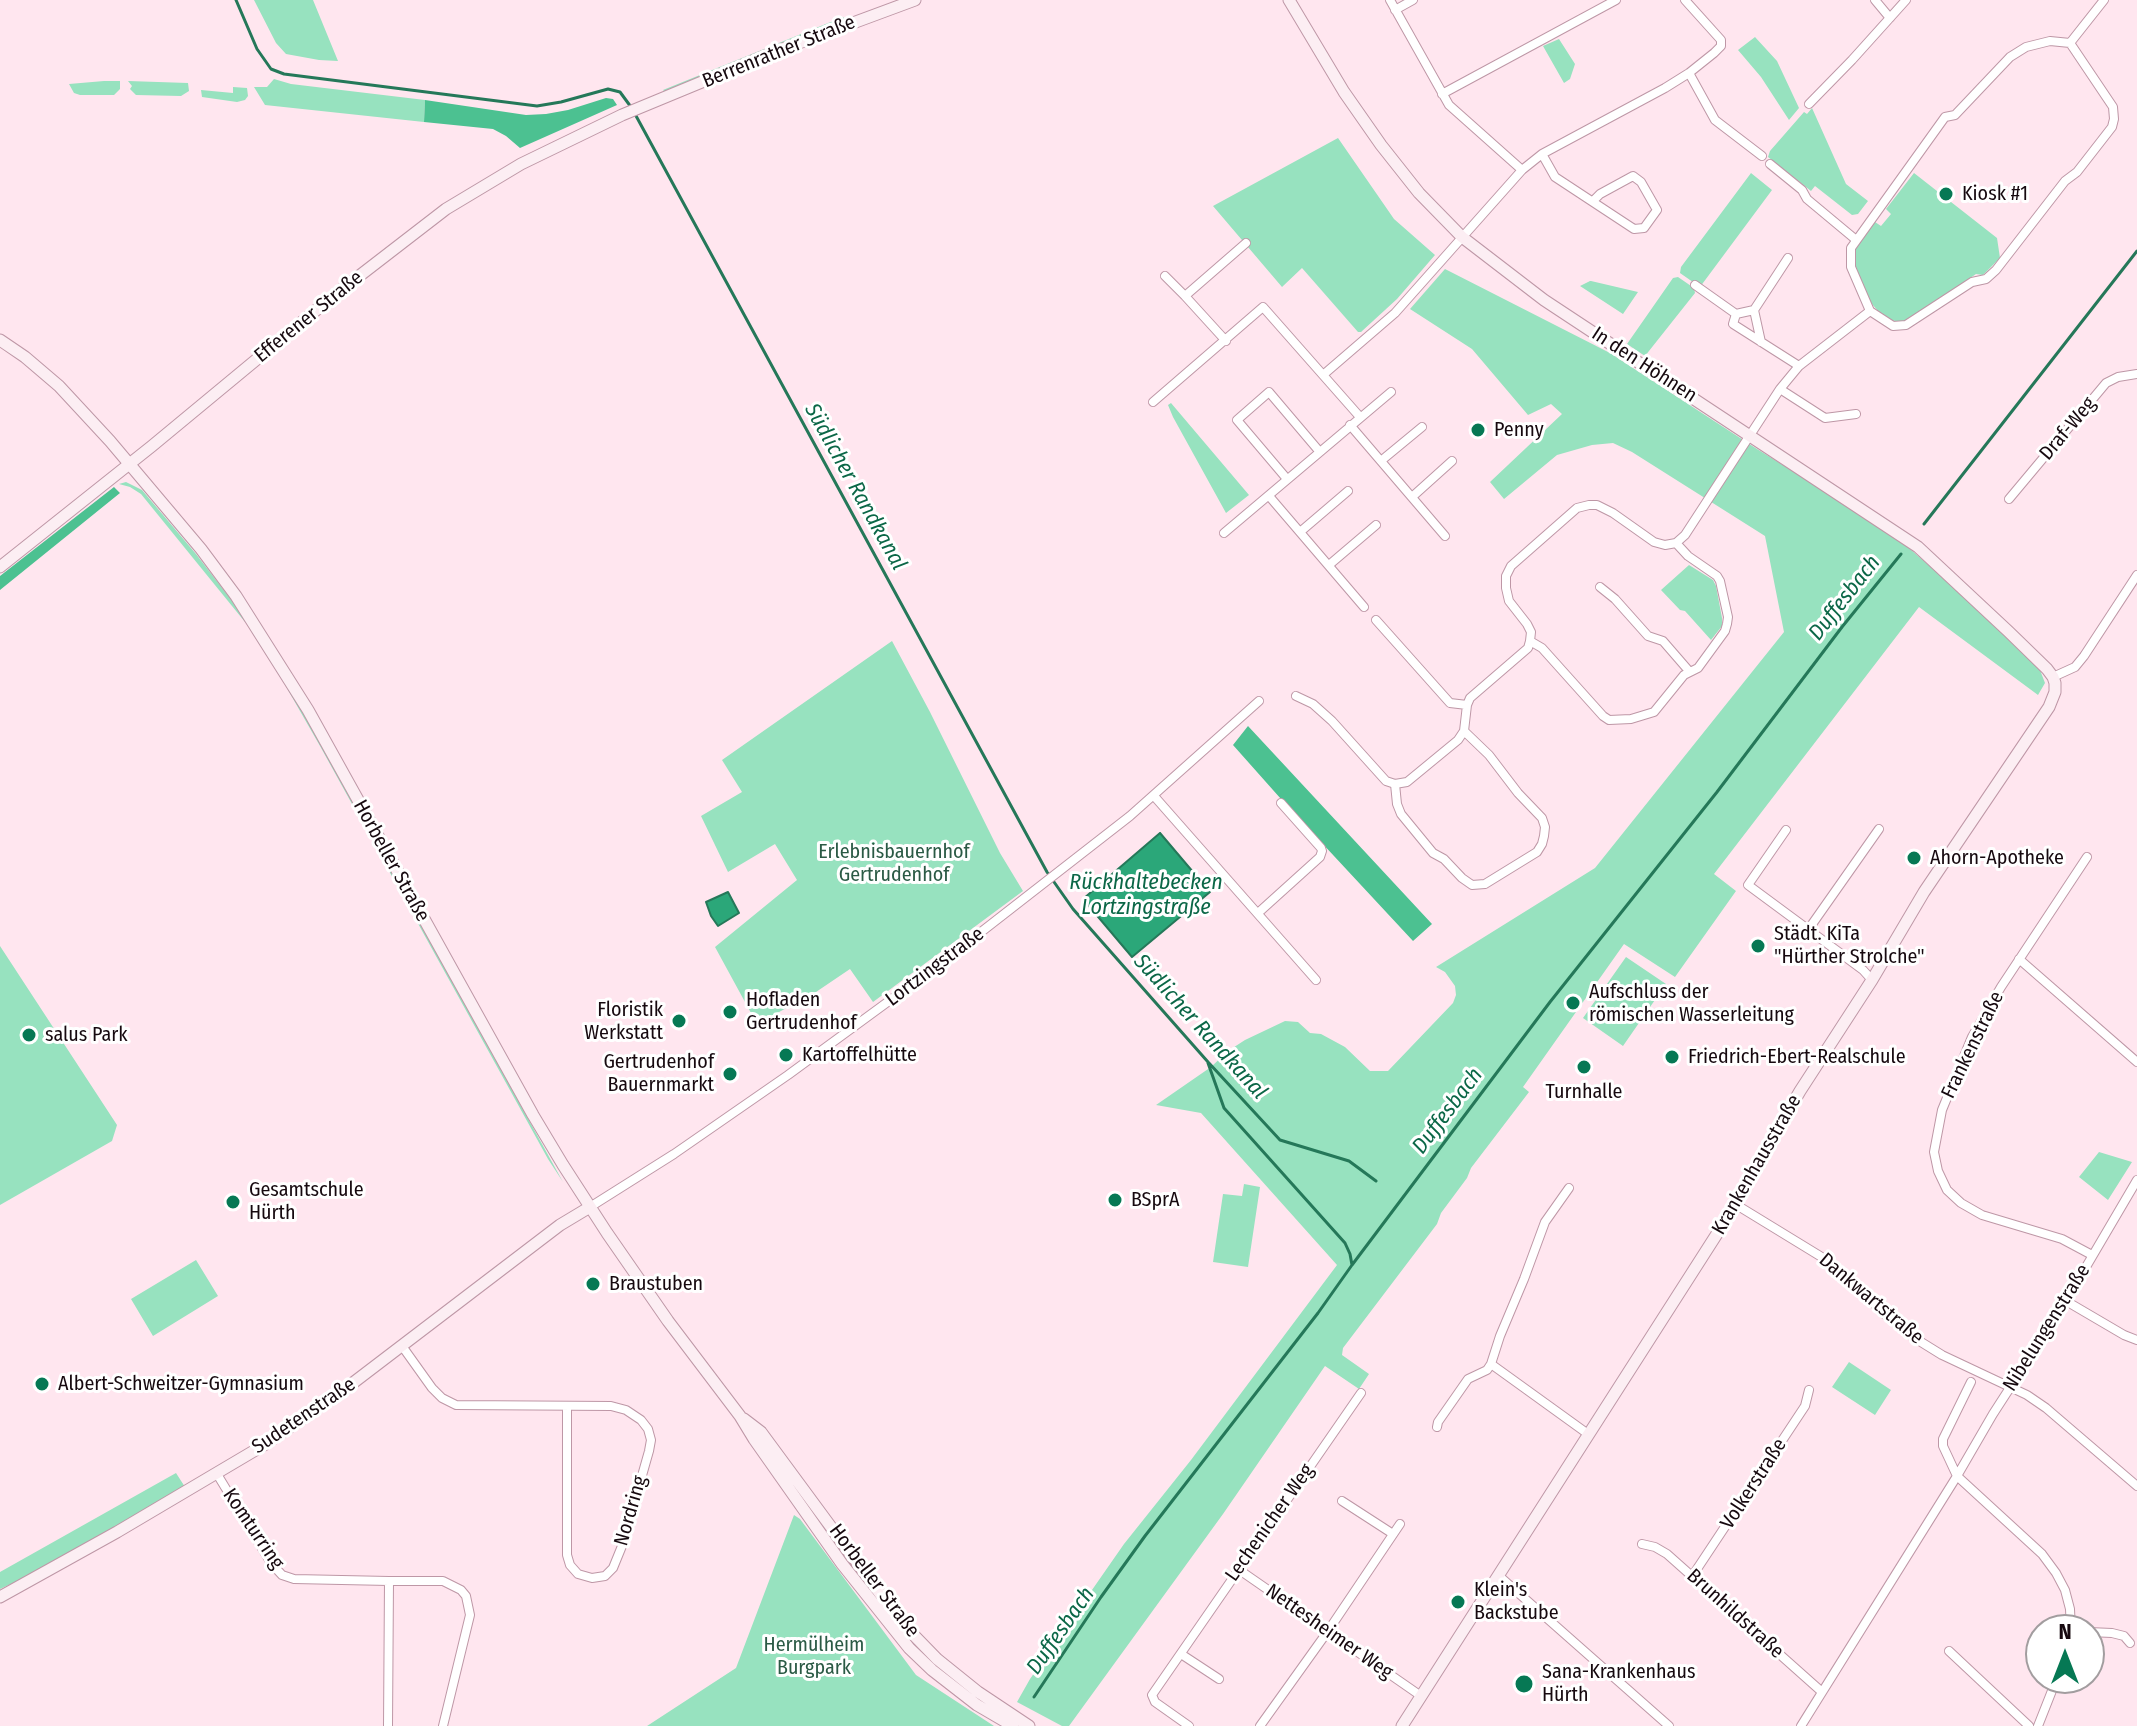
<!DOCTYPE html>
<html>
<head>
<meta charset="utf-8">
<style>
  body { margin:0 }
  #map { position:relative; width:2137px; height:1726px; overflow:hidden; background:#ffe6ef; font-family:"Fira Sans Condensed",sans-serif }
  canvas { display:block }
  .north { position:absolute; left:2025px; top:1614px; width:80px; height:80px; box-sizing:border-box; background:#fff; border:2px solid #a29d9f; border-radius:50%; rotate:0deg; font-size:22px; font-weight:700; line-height:32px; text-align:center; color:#16090f }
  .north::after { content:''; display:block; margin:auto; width:28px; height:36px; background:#067854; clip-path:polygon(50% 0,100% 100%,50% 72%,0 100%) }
</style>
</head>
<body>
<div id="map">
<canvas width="2137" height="1726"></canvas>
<div class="north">N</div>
</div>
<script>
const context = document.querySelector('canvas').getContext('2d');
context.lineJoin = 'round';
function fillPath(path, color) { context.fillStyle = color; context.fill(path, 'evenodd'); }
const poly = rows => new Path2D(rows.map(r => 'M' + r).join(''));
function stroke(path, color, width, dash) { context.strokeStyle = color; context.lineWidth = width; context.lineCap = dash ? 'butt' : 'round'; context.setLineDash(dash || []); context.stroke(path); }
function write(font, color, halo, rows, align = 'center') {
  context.font = font + ' "Fira Sans Condensed",sans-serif'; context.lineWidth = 6; context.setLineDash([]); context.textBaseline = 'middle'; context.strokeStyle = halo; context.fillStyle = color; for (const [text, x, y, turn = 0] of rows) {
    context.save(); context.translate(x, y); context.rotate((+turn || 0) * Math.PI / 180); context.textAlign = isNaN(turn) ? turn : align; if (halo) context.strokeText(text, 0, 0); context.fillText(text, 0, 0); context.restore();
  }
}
fillPath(poly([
  [254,0,313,0,338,61,319,60,286,54,276,43],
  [843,17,845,19,665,92,663,90],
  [1755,37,1777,61,1799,108,1789,120,1761,77,1738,50],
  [1559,39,1575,64,1570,79,1564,83,1543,46],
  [274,79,291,84,425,100,424,122,265,105,254,87,267,87],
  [104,81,120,81,120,89,114,95,80,95,74,93,69,84],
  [128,81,188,83,189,91,181,96,136,95,130,89,132,86],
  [233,87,247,88,248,96,245,100,237,102,202,97,201,90,233,93],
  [1812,108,1846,184,1868,201,1858,214,1852,215,1815,186,1811,191,1768,157,1770,151,1804,112,1807,114],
  [1338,138,1394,219,1435,255,1397,299,1361,332,1358,332,1302,268,1282,287,1213,206],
  [1751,173,1772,190,1700,287,1680,273,1681,267],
  [1914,173,1997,238,2000,258,1983,275,1976,274,1910,319,1901,322,1890,320,1879,312,1871,303,1853,261,1854,251,1875,222,1881,226,1891,214,1886,209],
  [1445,269,1610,353,1757,449,1841,501,1902,542,1947,581,2027,656,2040,670,2045,683,2038,695,1919,607,1714,874,1736,891,1675,977,1624,944,1523,1087,1529,1092,1471,1168,1467,1178,1441,1213,1437,1224,1343,1348,1342,1355,1369,1374,1359,1389,1325,1366,1223,1514,1069,1726,1062,1726,1017,1702,1030,1679,1124,1544,1191,1460,1337,1265,1201,1113,1156,1105,1211,1067,1228,1051,1245,1040,1285,1021,1298,1022,1310,1033,1321,1034,1345,1047,1370,1071,1388,1071,1453,1003,1456,995,1455,986,1445,972,1436,967,1595,868,1784,632,1765,536,1632,452,1613,443,1592,445,1557,455,1504,499,1490,482,1562,414,1551,404,1528,415,1472,349,1410,309],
  [1678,277,1694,288,1695,293,1645,356,1627,344,1673,278],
  [1590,281,1591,281,1638,292,1623,314,1580,286],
  [1171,403,1249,495,1226,513,1173,417,1168,405],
  [126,482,142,490,196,554,246,619,245,622,141,494,130,487,119,484],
  [1689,565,1713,580,1716,586,1722,618,1722,626,1711,640,1685,611,1680,610,1661,590],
  [253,629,287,682,563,1182,548,1159,320,746,284,683,251,631],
  [892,641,930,712,1000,853,1023,891,873,1002,850,969,816,992,757,1024,715,947,797,880,775,844,728,872,701,816,742,792,722,760],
  [0,946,117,1125,112,1141,0,1205],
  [1626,957,1666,984,1623,1046,1583,1018],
  [2099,1152,2132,1162,2108,1200,2079,1177],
  [1244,1184,1260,1187,1248,1267,1213,1262,1223,1194,1242,1196],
  [196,1260,218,1296,153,1336,131,1299],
  [1849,1362,1891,1390,1875,1415,1832,1387],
  [176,1473,185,1487,96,1539,26,1577,0,1589,0,1572],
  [794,1515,800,1519,916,1675,994,1726,647,1726,736,1668]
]), '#97e2bf');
fillPath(poly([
  [606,98,613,99,617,105,520,148,506,136,493,129,424,122,425,100,526,115,546,114,568,110],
  [114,487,120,493,0,590,0,576],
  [1248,726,1432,924,1413,941,1281,799,1233,745]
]), '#4cc191');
const water = poly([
  [1160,833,1210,892,1132,957,1083,899,1160,833],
  [728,892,739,913,718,926,711,916,706,902,728,892]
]);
fillPath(water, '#2ba779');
stroke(water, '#257859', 2);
stroke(poly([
  [236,0,257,49,271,69,284,74,537,106,561,102,608,89,620,92,631,107],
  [635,114,1047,872,1073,909,1208,1062,1280,1140,1349,1161,1376,1181],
  [1924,524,2137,251],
  [1208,1063,1224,1108,1345,1243,1350,1254,1352,1265],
  [1034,1697,1101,1597,1145,1536,1318,1313,1352,1265,1550,1002,1717,792,1842,627,1901,554]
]), '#257859', 3);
const street = poly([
  [1390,0,1449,105,1522,170],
  [1875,0,1890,18],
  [1395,10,1413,0],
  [2070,43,2104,0],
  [1689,73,1715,120,1762,156],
  [1442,94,1616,0],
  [1809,104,1852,60,1906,0],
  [1542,154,1555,177,1634,229,1644,228,1657,210,1641,182,1633,176,1600,194,1593,201],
  [1770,164,1802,190,1807,199,1855,239],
  [1165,276,1185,296],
  [1695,285,1736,314,1733,324,1799,366],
  [1754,310,1788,258],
  [1736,314,1754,310,1761,342],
  [1226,341,1185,296,1246,243],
  [1323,375,1395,313,1522,170,1542,154,1665,88,1689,73,1714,53,1721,46,1721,40,1685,0],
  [1780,389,1825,418,1856,414],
  [1153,402,1263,307,1360,417],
  [1350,425,1445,536],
  [1382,460,1422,427],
  [1287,479,1237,420,1269,392,1319,451],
  [1269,496,1364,607],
  [1412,497,1452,461],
  [2009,499,2106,383,2118,377,2137,374],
  [1300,532,1348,491],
  [1224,533,1391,392],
  [1329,565,1376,525],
  [1600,587,1615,599,1648,636,1663,641,1689,671],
  [1376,620,1450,703,1467,705],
  [1530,641,1542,648,1603,716,1609,720,1631,719,1654,712,1684,675,1698,668,1725,631,1727,624,1728,617,1720,581,1717,576,1688,556,1676,543],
  [2053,677,2075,667,2084,656,2137,575],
  [1296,696,1313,704,1332,721,1386,781,1395,784,1407,782,1458,740,1464,731,1467,705,1470,698,1528,648,1530,641,1531,632,1527,624,1509,601,1506,588,1506,576,1511,566,1577,508,1589,505,1597,505,1613,513,1654,542,1665,545,1676,543,1685,535,1780,389,1799,366,1870,311,1851,267,1851,248,1945,117,1955,115,2010,57,2026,47,2050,41,2070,43,2113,107,2114,119,2112,127,2077,172,2065,181,1996,270,1986,279,1972,282,1906,325,1893,326,1870,311],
  [1395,784,1397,804,1401,814,1433,853,1444,859,1462,878,1472,885,1485,884,1537,852,1542,844,1544,836,1545,827,1542,818,1518,793,1489,755,1464,731],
  [1154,796,1316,980],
  [1786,830,1748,885,1863,970,1872,980],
  [2087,857,2001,987,1972,1037,1942,1110,1934,1152,1938,1171,1947,1190,1961,1203,1982,1215,2062,1239,2092,1255],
  [1258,913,1320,857,1322,851,1321,848,1281,803],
  [1808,930,1879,829],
  [2019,959,2137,1062],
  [1735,1204,1820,1256,1846,1276,1882,1312,1913,1337,1942,1355,2027,1395,2046,1408,2137,1486],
  [590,1207,674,1154,788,1075,949,957,1130,816,1259,701],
  [2066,1301,2124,1335,2137,1340],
  [402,1346,432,1388,442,1398,456,1405,611,1406,626,1410,641,1420,648,1429,651,1440,649,1451,622,1546,613,1568,605,1576,592,1578,578,1574,570,1565,567,1555,567,1406],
  [1491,1364,1588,1434],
  [1971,1382,1943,1439,1943,1446,1957,1476,2042,1554,2056,1573,2065,1590,2070,1609,2071,1630],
  [1437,1427,1438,1422,1468,1379,1487,1370,1491,1364,1500,1336,1524,1279,1545,1222,1569,1188],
  [217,1474,271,1563,282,1575,294,1579,389,1581],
  [1342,1501,1393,1534],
  [1642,1544,1655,1547,1667,1554,1822,1692],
  [1238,1569,1421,1696],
  [1498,1575,1669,1726],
  [1693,1575,1805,1406,1809,1390],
  [2089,1632,2112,1633,2124,1636,2130,1643],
  [1949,1651,2029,1726],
  [1181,1654,1219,1679],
  [388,1726,389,1581,443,1581,461,1590,466,1596,470,1615,443,1726],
  [1189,1726,1155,1702,1152,1695,1361,1393],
  [1260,1726,1328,1631,1400,1524],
  [1801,1726,1957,1476,1993,1414,2066,1301,2137,1180],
  [2038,1726,2057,1678]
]);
const secondary = poly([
  [1289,0,1344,92,1381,145,1419,193,1462,237,1544,300,1918,547,2009,632,2047,669,2053,677,2055,683,2055,692,2049,707,1924,892,1872,980,1800,1091,1722,1226,1402,1726],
  [0,340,25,357,59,386,110,441,201,549,236,596,308,710,533,1115,563,1165,607,1233,668,1321,740,1416,754,1439,842,1564,909,1648,932,1670,977,1705,1013,1726],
  [0,567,152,446,332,297,446,209,521,164,622,115,772,53,915,0],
  [744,1419,761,1432,901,1622,937,1659,978,1692,1029,1726],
  [0,1597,117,1532,264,1445,345,1389,560,1225,590,1207]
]);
stroke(street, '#be97a6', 10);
stroke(secondary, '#be97a6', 13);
stroke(street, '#fff', 8);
stroke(secondary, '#fceef3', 11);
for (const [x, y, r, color] of [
  [1946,194,8,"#067854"],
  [1478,430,8,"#067854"],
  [1914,858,8,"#067854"],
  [1758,946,8,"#067854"],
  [1573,1003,8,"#067854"],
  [730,1012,8,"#067854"],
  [679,1021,8,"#067854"],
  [29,1035,8,"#067854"],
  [786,1055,8,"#067854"],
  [1672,1057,8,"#067854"],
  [1584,1067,8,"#067854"],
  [730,1074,8,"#067854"],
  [1115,1200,8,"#067854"],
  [233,1202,8,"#067854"],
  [593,1284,8,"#067854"],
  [42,1384,8,"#067854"],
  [1458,1602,8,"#067854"],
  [1524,1684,10,"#067854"]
]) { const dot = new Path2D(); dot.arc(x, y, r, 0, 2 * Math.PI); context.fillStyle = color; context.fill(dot); stroke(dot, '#fff', 3); }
write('20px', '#16090f', '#fff', [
  ["Berrenrather Straße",779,52,-22],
  ["Efferener Straße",309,317,-39],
  ["In den Höhnen",1644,365,33],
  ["Draf-Weg",2068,429,-50],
  ["Horbeller Straße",391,861,61],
  ["Lortzingstraße",935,967,-37],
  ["Frankenstraße",1973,1045,-64],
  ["Krankenhausstraße",1757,1165,-60],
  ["Dankwartstraße",1871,1299,40],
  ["Nibelungenstraße",2047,1328,-58],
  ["Sudetenstraße",304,1416,-34],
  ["Volkerstraße",1754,1484,-57],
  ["Nordring",631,1511,-74],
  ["Lechenicher Weg",1270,1523,-55],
  ["Komturring",253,1529,56],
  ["Horbeller Straße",874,1581,53],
  ["Brunhildstraße",1735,1614,42],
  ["Nettesheimer Weg",1329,1632,35]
]);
write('20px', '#16090f', '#fff', [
  ["Kiosk #1",1962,194],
  ["Penny",1494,430],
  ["Ahorn-Apotheke",1930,858],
  ["Städt. KiTa",1774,934],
  ["\"Hürther Strolche\"",1774,957],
  ["Aufschluss der",1589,992],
  ["römischen Wasserleitung",1589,1015],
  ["Hofladen",746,1000],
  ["Gertrudenhof",746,1023],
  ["Floristik",663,1010,"right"],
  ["Werkstatt",663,1033,"right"],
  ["salus Park",45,1035],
  ["Kartoffelhütte",802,1055],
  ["Friedrich-Ebert-Realschule",1688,1057],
  ["Gertrudenhof",714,1062,"right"],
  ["Bauernmarkt",714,1085,"right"],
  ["Turnhalle",1584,1092,"center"],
  ["Gesamtschule",249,1190],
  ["Hürth",249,1213],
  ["BSprA",1131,1200],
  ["Braustuben",609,1284],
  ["Albert-Schweitzer-Gymnasium",58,1384],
  ["Klein's",1474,1590],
  ["Backstube",1474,1613],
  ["Sana-Krankenhaus",1542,1672],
  ["Hürth",1542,1695]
], 'left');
write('20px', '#2b5a45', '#fff', [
  ["Erlebnisbauernhof",894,852],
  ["Gertrudenhof",894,875],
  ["Hermülheim",814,1645],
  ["Burgpark",814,1668]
]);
write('italic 22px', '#0b6747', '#fff', [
  ["Südlicher Randkanal",855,487,61],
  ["Duffesbach",1845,598,-52],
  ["Rückhaltebecken",1146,883],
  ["Lortzingstraße",1146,908],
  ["Südlicher Randkanal",1200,1027,48],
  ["Duffesbach",1448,1111,-53],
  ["Duffesbach",1061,1631,-55]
]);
</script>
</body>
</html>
